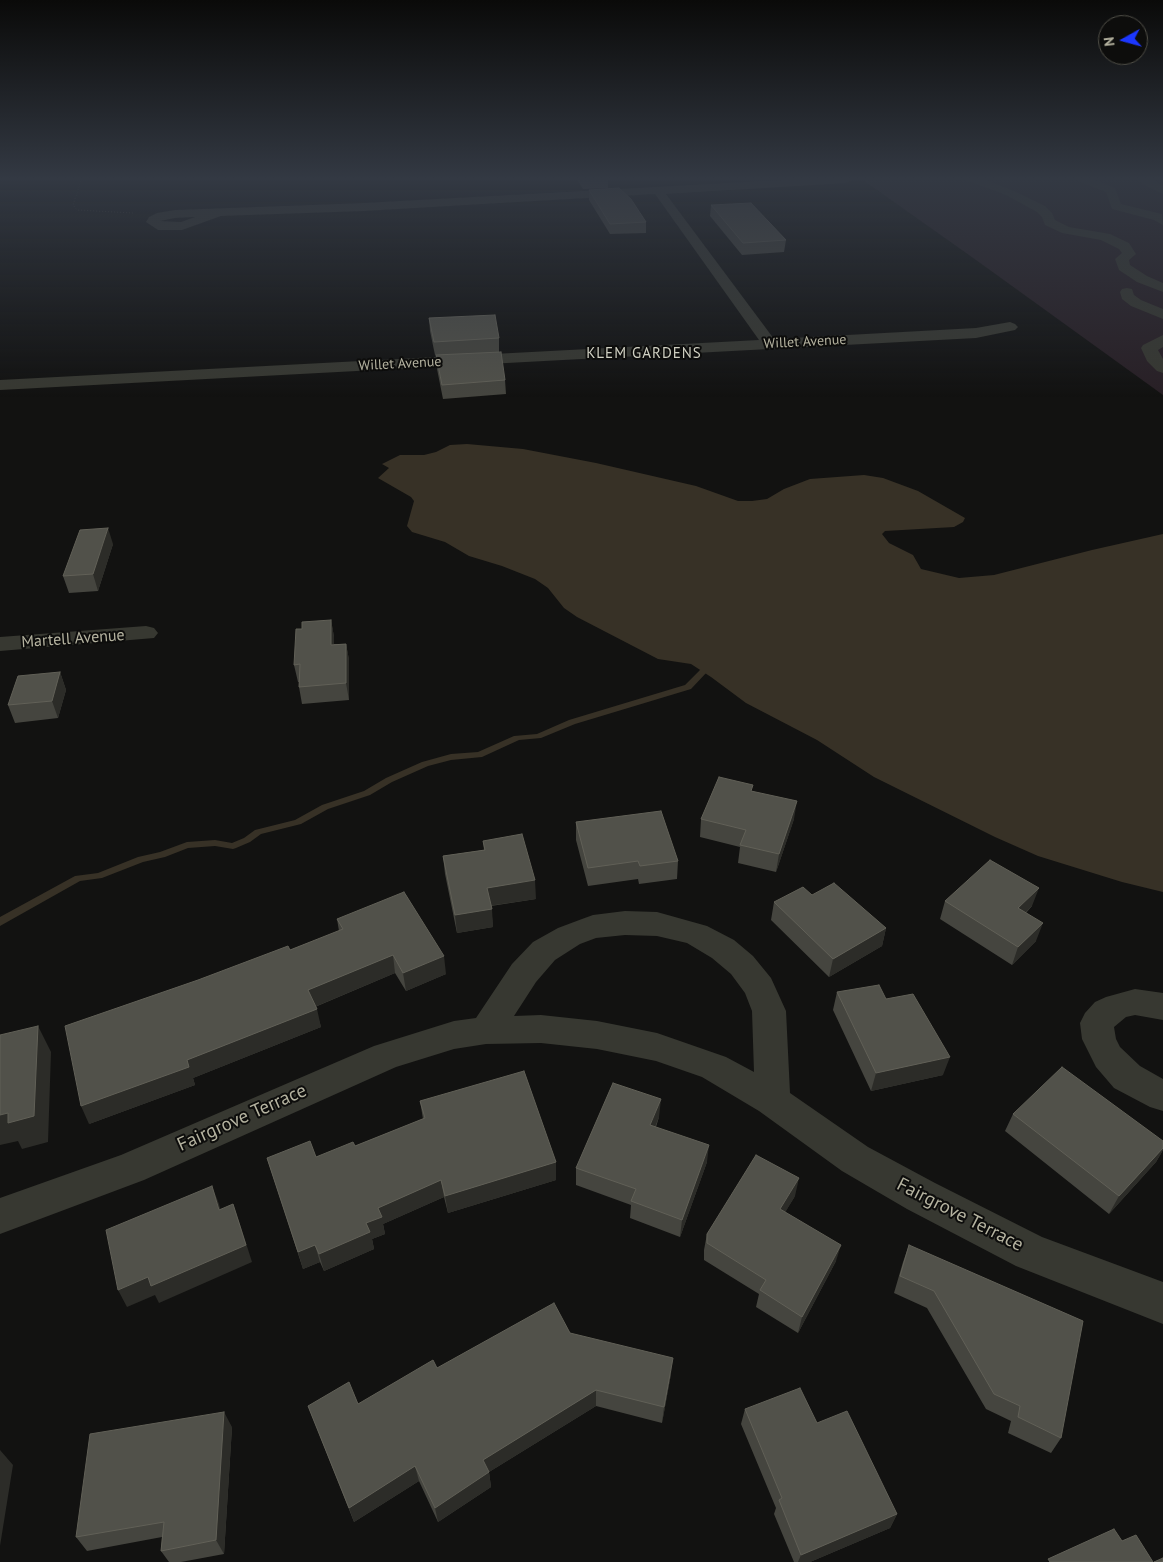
<!DOCTYPE html>
<html>
<head>
<meta charset="utf-8">
<style>
  body { margin:0 }
  #map { position:relative; width:1163px; height:1562px; overflow:hidden; background:#121211; font-family:"PT Sans",sans-serif }
  canvas { display:block }
  .north { position:absolute; left:1098px; top:15px; width:50px; height:50px; box-sizing:border-box; background:#0d0d0c; border:1px solid #504f47; border-radius:50%; rotate:263deg; font-size:14px; font-weight:700; line-height:20px; text-align:center; color:#b5b3a0 }
  .north::after { content:''; display:block; margin:auto; width:18px; height:22px; background:#1c37ff; clip-path:polygon(50% 0,100% 100%,50% 72%,0 100%) }
</style>
</head>
<body>
<div id="map">
<canvas width="1163" height="1562"></canvas>
<div class="north">N</div>
</div>
<script>
const context = document.querySelector('canvas').getContext('2d');
context.lineJoin = 'round';
function fillPath(path, color) { context.fillStyle = color; context.fill(path, 'evenodd'); }
const poly = rows => new Path2D(rows.map(r => 'M' + r).join(''));
function stroke(path, color, width, dash) { context.strokeStyle = color; context.lineWidth = width; context.lineCap = dash ? 'butt' : 'round'; context.setLineDash(dash || []); context.stroke(path); }
function write(font, color, halo, rows, align = 'center') {
  context.font = font + ' "PT Sans",sans-serif'; context.lineWidth = 4; context.setLineDash([]); context.textBaseline = 'middle'; context.strokeStyle = halo; context.fillStyle = color; for (const [text, x, y, turn = 0] of rows) {
    context.save(); context.translate(x, y); context.rotate((+turn || 0) * Math.PI / 180); context.textAlign = isNaN(turn) ? turn : align; if (halo) context.strokeText(text, 0, 0); context.fillText(text, 0, 0); context.restore();
  }
}
fillPath(poly([
  [860,178,1163,178,1163,395,976,260]
]), '#281f25');
fillPath(poly([
  [467,444,523,449,596,463,696,486,738,501,752,501,767,499,784,489,810,479,864,475,883,478,918,491,965,518,963,522,954,527,885,531,882,534,889,543,913,555,921,569,959,578,994,575,1092,550,1163,534,1163,892,1122,882,1038,856,995,837,874,777,817,740,746,703,711,677,691,664,658,659,577,617,564,608,548,588,535,579,502,566,469,556,445,542,412,532,407,526,414,501,411,497,378,478,389,468,382,464,400,455,424,455,436,452,450,445]
]), '#373126');
fillPath(poly([
  [700,670,703,670,707,672,691,689,575,724,541,738,519,740,482,757,451,760,428,766,392,782,370,795,328,809,301,824,261,834,250,842,236,848,233,849,215,846,188,848,165,857,143,862,102,878,80,881,0,926,0,917,75,876,98,873,138,857,160,852,187,842,215,840,232,843,244,838,255,830,295,820,322,805,364,791,386,778,422,762,451,754,478,752,514,736,537,734,569,720,685,685,700,670]
]), '#373126');
stroke(poly([
  [82,178,73,205,77,210,133,213]
]), '#3f3e37', 1, [1, 2]);
fillPath(poly([
  [819,178,850,178,852,180,846,183,666,194,774,339,976,328,1010,322,1015,324,1018,327,1015,330,976,338,0,390,0,380,759,340,655,194,364,211,221,216,182,230,158,230,146,222,149,217,157,213,175,210,364,203,819,178],
  [195,217,181,222,160,221,175,218,195,217],
  [964,178,981,178,1014,191,1045,206,1052,213,1055,220,1069,227,1110,234,1129,243,1136,254,1129,260,1130,265,1147,276,1163,283,1163,292,1137,282,1119,270,1115,259,1122,253,1119,249,1101,240,1062,233,1045,225,1042,217,1037,212,1006,195,966,180,964,178],
  [1073,178,1090,178,1115,188,1121,204,1162,214,1163,225,1154,220,1112,209,1106,192,1075,180,1073,178],
  [1138,178,1150,178,1163,186,1163,194,1142,184,1138,178],
  [1127,288,1132,289,1134,295,1141,300,1163,309,1163,319,1131,306,1122,299,1120,292,1122,289,1127,288],
  [1163,335,1163,347,1158,350,1163,359,1163,373,1157,371,1147,361,1141,348,1143,345,1163,335],
  [146,626,154,628,158,633,154,638,0,651,0,637,146,626],
  [625,911,657,912,707,926,734,940,753,956,771,978,786,1011,790,1093,868,1147,935,1183,1042,1237,1163,1282,1163,1324,1016,1266,907,1209,842,1171,759,1111,702,1077,656,1061,597,1049,541,1043,486,1044,454,1049,396,1067,144,1180,0,1234,0,1198,121,1155,374,1046,454,1021,476,1018,512,964,533,942,558,928,582,919,593,915,625,911],
  [625,935,657,936,687,943,712,958,731,974,745,993,752,1011,754,1072,726,1057,657,1033,597,1021,541,1015,514,1016,536,982,555,960,580,944,596,938,625,935],
  [1135,989,1163,993,1163,1020,1135,1015,1126,1017,1114,1027,1116,1039,1120,1047,1140,1066,1163,1079,1163,1111,1150,1107,1114,1088,1096,1067,1082,1039,1080,1023,1085,1013,1095,1002,1106,997,1135,989]
]), '#373831');
fillPath(poly([
  [576,178,608,178,608,188,583,189],
  [589,190,646,222,646,233,610,234,589,200],
  [711,205,786,240,784,252,742,255,710,216],
  [429,318,499,338,499,352,505,380,506,394,443,399,437,369,436,355,435,355,430,331],
  [113,544,98,591,69,593,63,576],
  [331,620,334,637,334,644,346,644,349,660,349,700,302,704,299,687,299,682,298,682,294,665,302,629],
  [60,672,66,690,58,718,15,723,8,705],
  [753,791,794,819,776,872,738,863,740,847,700,837,701,819],
  [576,822,678,861,677,879,639,884,638,879,588,886,576,840],
  [483,841,536,899,491,906,493,927,457,933,445,874,443,856,484,850],
  [812,895,886,928,882,946,829,977,771,920,774,902],
  [945,901,1032,906,1026,913,1036,941,1012,965,940,919],
  [337,919,446,974,406,991,395,973,315,1007,321,1027,193,1078,195,1085,89,1124,290,950,339,931],
  [837,992,886,999,943,1075,871,1091,833,1010],
  [420,1101,556,1162,556,1180,448,1213,444,1197,383,1224,385,1234,372,1239,374,1249,324,1271,320,1262,303,1269,267,1158,316,1157,355,1146,423,1119],
  [1013,1114,1163,1141,1163,1150,1156,1162,1109,1214,1005,1131],
  [659,1117,656,1127,707,1162,680,1237,630,1218,631,1205,576,1185,576,1168],
  [795,1196,785,1212,836,1261,798,1333,756,1307,759,1294,704,1260,704,1250,707,1234],
  [909,1245,1061,1438,1051,1453,1008,1433,1011,1421,986,1409,927,1308,894,1293,903,1262],
  [570,1333,671,1374,662,1423,596,1406,489,1472,491,1487,438,1522,419,1481,354,1522,308,1406,358,1404,437,1368],
  [745,1409,817,1423,897,1514,890,1528,810,1562,794,1562,774,1514,776,1508,741,1424],
  [232,1427,224,1554,181,1562,169,1562,161,1551,162,1537,87,1551,76,1537]
]), '#45453f');
fillPath(poly([
  [108,528,113,544,98,591,93,574],
  [331,620,334,637,334,662,331,645],
  [346,644,349,660,349,700,346,683],
  [60,672,66,690,58,718,52,701],
  [797,801,794,819,776,872,779,854],
  [535,880,536,899,488,906,487,888],
  [1039,888,1032,906,1012,926,1018,908],
  [492,909,493,927,457,933,455,915],
  [1043,923,1036,941,1012,965,1018,947],
  [886,928,882,946,829,977,833,959],
  [393,955,395,973,312,1008,308,990],
  [444,956,446,974,406,991,403,973],
  [317,1009,321,1027,193,1078,195,1085,89,1124,81,1106,187,1060],
  [38,1026,51,1052,48,1142,22,1149,18,1141,0,1145,0,1115,8,1113],
  [950,1057,943,1075,871,1091,876,1073],
  [661,1099,659,1117,649,1142,650,1125],
  [709,1145,707,1162,680,1237,682,1220],
  [1163,1148,1163,1150,1156,1162,1109,1214,1119,1196],
  [556,1162,556,1180,448,1213,445,1196],
  [799,1178,795,1196,777,1226,780,1209],
  [441,1180,444,1197,383,1224,385,1234,372,1239,374,1249,324,1271,319,1254,366,1223,378,1208],
  [212,1186,219,1204,225,1227,219,1210],
  [233,1204,239,1221,252,1262,159,1303,155,1295,127,1307,118,1290,148,1277],
  [315,1245,320,1262,303,1269,298,1252],
  [841,1245,836,1261,798,1333,802,1317],
  [673,1358,671,1374,662,1423,664,1407],
  [596,1390,596,1406,489,1472,491,1487,438,1522,435,1508,483,1460],
  [224,1412,232,1427,224,1554,216,1540],
  [0,1450,13,1465,0,1546],
  [415,1466,419,1481,354,1522,349,1508],
  [897,1514,890,1528,810,1562,798,1562,801,1555]
]), '#2c2c28');
const building = poly([
  [619,188,631,199,646,222,610,224,589,190,619,188],
  [751,203,786,240,743,243,711,205,751,203],
  [495,315,499,338,434,342,429,318,495,315],
  [501,352,505,380,442,385,436,355,501,352],
  [108,528,93,574,63,576,80,530,108,528],
  [331,620,331,645,346,644,346,683,299,687,300,664,294,665,296,629,302,629,302,622,331,620],
  [60,672,52,701,8,705,18,676,60,672],
  [719,777,753,785,751,791,797,801,779,854,740,845,746,830,701,819,719,777],
  [661,811,678,861,640,866,638,861,588,868,576,822,661,811],
  [522,834,535,880,487,888,492,909,455,915,443,856,485,850,483,841,522,834],
  [990,860,1039,888,1018,908,1043,923,1018,947,945,901,990,860],
  [834,883,886,928,833,959,774,902,803,887,812,895,834,883],
  [404,892,444,956,403,973,393,955,308,990,317,1009,187,1060,189,1067,81,1106,65,1026,198,980,288,946,290,950,343,929,337,919,404,892],
  [879,985,886,999,913,994,950,1057,876,1073,837,992,879,985],
  [38,1026,34,1116,8,1123,8,1113,0,1115,0,1035,38,1026],
  [1062,1067,1163,1141,1163,1148,1119,1196,1013,1114,1062,1067],
  [524,1071,556,1162,445,1196,441,1180,378,1208,382,1217,366,1223,370,1232,319,1254,315,1245,298,1252,267,1158,310,1141,316,1157,353,1142,355,1146,425,1118,420,1101,524,1071],
  [613,1083,661,1099,650,1125,709,1145,682,1220,631,1201,636,1189,576,1168,613,1083],
  [756,1155,799,1178,780,1209,841,1245,802,1317,760,1290,766,1280,707,1243,707,1234,756,1155],
  [212,1186,219,1210,233,1204,246,1245,151,1286,148,1277,118,1290,106,1230,212,1186],
  [909,1245,1083,1321,1061,1438,1018,1417,1020,1406,994,1394,934,1291,900,1276,909,1245],
  [554,1303,570,1333,673,1358,664,1407,596,1390,483,1460,489,1472,435,1508,415,1466,349,1508,308,1406,349,1382,358,1404,433,1360,437,1368,554,1303],
  [800,1388,817,1423,847,1411,897,1514,801,1555,779,1500,782,1498,745,1409,800,1388],
  [224,1412,216,1540,161,1551,164,1522,76,1537,90,1434,224,1412],
  [1114,1529,1122,1541,1136,1535,1153,1562,1050,1562,1048,1559,1114,1529],
  [1163,1558,1163,1562,1154,1562,1163,1558]
]);
fillPath(building, '#51514a');
stroke(building, '#616057', 1);
const sky = context.createLinearGradient(0, 0, 0, 397);
sky.addColorStop(0, '#0a0a09');
sky.addColorStop(0.45, '#333943');
sky.addColorStop(1, '#33394300');
context.fillStyle = sky;
context.fillRect(0, 0, 1163, 397);
write('14px', '#b5b3a0', '#0d0d0c', [
  ["Willet Avenue",805,342,-3],
  ["Willet Avenue",400,364,-3]
]);
context.letterSpacing = '1px';
write('15px', '#d0d0c2', '#0d0d0c', [
  ["KLEM GARDENS",644,354]
]);
context.letterSpacing = '0px';
write('16px', '#b5b3a0', '#0d0d0c', [
  ["Martell Avenue",73,639,-4]
]);
write('19px', '#b5b3a0', '#0d0d0c', [
  ["Fairgrove Terrace",242,1118,-24],
  ["Fairgrove Terrace",960,1215,27]
]);
</script>
</body>
</html>
